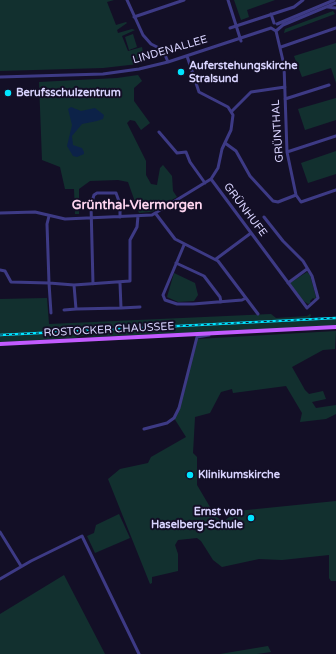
<!DOCTYPE html>
<html>
<head>
<meta charset="utf-8">
<style>
  body { margin:0 }
  canvas { display:block; background:#130f26 }
</style>
</head>
<body>
<canvas width="336" height="654"></canvas>
<script>
const context = document.querySelector('canvas').getContext('2d');
context.lineJoin = 'round';
function fillPath(path, color) { context.fillStyle = color; context.fill(path, 'evenodd'); }
const poly = rows => new Path2D(rows.map(r => 'M' + r).join(''));
function stroke(path, color, width, dash) { context.strokeStyle = color; context.lineWidth = width; context.lineCap = dash ? 'butt' : 'round'; context.setLineDash(dash || []); context.stroke(path); }
function write(font, color, halo, rows, align = 'center') {
  context.font = font + ' "Varela Round",sans-serif'; context.lineWidth = 4; context.setLineDash([]); context.textBaseline = 'middle'; context.strokeStyle = halo; context.fillStyle = color; for (const [text, x, y, turn = 0] of rows) {
    context.save(); context.translate(x, y); context.rotate((+turn || 0) * Math.PI / 180); context.textAlign = isNaN(turn) ? turn : align; if (halo) context.strokeText(text, 0, 0); context.fillText(text, 0, 0); context.restore();
  }
}
fillPath(poly([
  [0,0,114,0,107,2,116,25,126,22,127,23,117,30,118,33,132,29,135,30,122,36,128,51,142,47,144,58,141,63,138,64,103,68,0,71],
  [234,0,275,0,247,10,249,17,241,20],
  [333,11,335,14,284,33,285,29],
  [133,34,137,47,129,50,125,37],
  [336,43,336,83,331,68,302,77,294,56],
  [138,75,142,81,134,88,134,101,150,123,141,130,135,121,130,120,127,123,146,161,146,175,151,184,157,185,160,168,163,165,172,176,173,191,177,197,159,207,152,204,154,211,150,212,139,213,128,182,118,180,90,181,79,189,79,214,75,214,74,189,65,189,60,167,42,160,39,82,117,78],
  [336,98,336,120,305,130,298,109],
  [336,151,336,174,308,183,301,163],
  [307,272,310,275,316,297,315,299,313,298,310,301,311,303,308,304,302,300,290,283],
  [174,273,195,283,198,295,194,301,178,302,167,297],
  [47,298,49,324,271,314,276,318,307,316,310,314,311,315,310,318,0,334,0,299],
  [336,319,336,326,96,337,82,336,76,338,0,342,0,336],
  [336,331,335,349,323,350,292,367,305,390,309,394,323,391,326,399,312,402,316,408,336,405,336,414,326,419,300,422,302,413,286,386,233,393,232,389,221,392,210,413,195,417,193,453,197,457,197,485,210,507,205,511,206,513,213,514,223,522,237,511,336,501,336,581,331,581,329,578,329,555,282,560,259,559,222,567,213,560,201,541,197,538,178,540,175,545,178,554,178,571,152,577,152,583,150,584,108,479,120,469,148,463,151,457,186,437,174,418,179,408,197,339],
  [119,514,130,538,95,553,87,536,94,533,96,525],
  [64,575,105,654,0,654,0,614],
  [268,646,271,652,257,654,220,654]
]), '#12302f');
fillPath(poly([
  [71,107,81,111,95,108,104,115,103,119,97,121,82,124,72,136,73,145,82,148,84,152,84,154,77,157,73,156,67,146,72,125,68,109]
]), '#0c2248');
stroke(poly([
  [127,0,143,35,151,44,163,50,168,62],
  [228,0,241,41],
  [328,7,336,8],
  [271,14,274,23],
  [134,17,184,0],
  [277,24,334,0],
  [230,28,294,7,303,0],
  [271,28,276,31,283,25,336,3],
  [276,31,284,65,287,152,296,195,301,202,336,190],
  [281,47,336,28],
  [0,77,103,74,139,69,168,62,271,28],
  [285,99,329,85],
  [232,111,251,92,285,87],
  [159,132,177,153,186,152,190,162,205,183],
  [225,143,236,151,250,176,273,201,278,202,296,195],
  [287,152,336,136],
  [211,179,307,308,318,298,312,276,303,261,283,241,264,217],
  [0,213,35,212,65,219,152,215,211,179,218,168,222,149,231,130,233,115,228,107,199,92,187,56],
  [156,214,175,239,218,261,258,314],
  [184,245,163,295,165,300,177,304,193,304,242,300,246,298],
  [216,259,251,233],
  [176,263,204,276,220,297,221,302],
  [0,270,5,271,11,282,49,283,47,224,49,216],
  [288,283,307,269],
  [93,284,91,205,94,195,97,193,116,193,120,204,120,217],
  [74,285,76,309,121,308,120,283],
  [121,308,140,307],
  [64,310,76,309],
  [51,313,49,283,74,285,130,281,130,240,137,227,138,216],
  [144,429,167,423,174,418,179,408,197,337,209,335],
  [0,532,21,566],
  [0,579,31,561,82,536,139,654]
]), '#3d3a85', 3);
stroke(poly([
  [0,344,336,327]
]), '#c25bff', 4);
const rail = poly([
  [0,335,336,318]
]);
stroke(rail, '#00e5ff', 2.5);
stroke(rail, '#130f26', 1, [3]);
for (const [x, y, r, color] of [
  [181,72,4,"#00e5ff"],
  [8,93,4,"#00e5ff"],
  [190,475,4,"#00e5ff"],
  [251,518,4,"#00e5ff"]
]) { const dot = new Path2D(); dot.arc(x, y, r, 0, 2 * Math.PI); context.fillStyle = color; context.fill(dot); stroke(dot, '#130f26', 1.5); }
write('11px', '#d9d4ff', '#130f26', [
  ["LINDENALLEE",170,50,-16],
  ["GRÜNTHAL",278,131,-94],
  ["GRÜNHUFE",245,210,53],
  ["ROSTOCKER CHAUSSEE",109,330,-3]
]);
write('bold 11px', '#d9d4ff', '#130f26', [
  ["Auferstehungskirche",189,66],
  ["Stralsund",189,79],
  ["Berufsschulzentrum",16,93],
  ["Klinikumskirche",198,475],
  ["Ernst von",243,512,"right"],
  ["Haselberg-Schule",243,525,"right"]
], 'left');
write('bold 13px', '#ffd6f0', '#130f26', [
  ["Grünthal-Viermorgen",137,206]
]);
</script>
</body>
</html>
